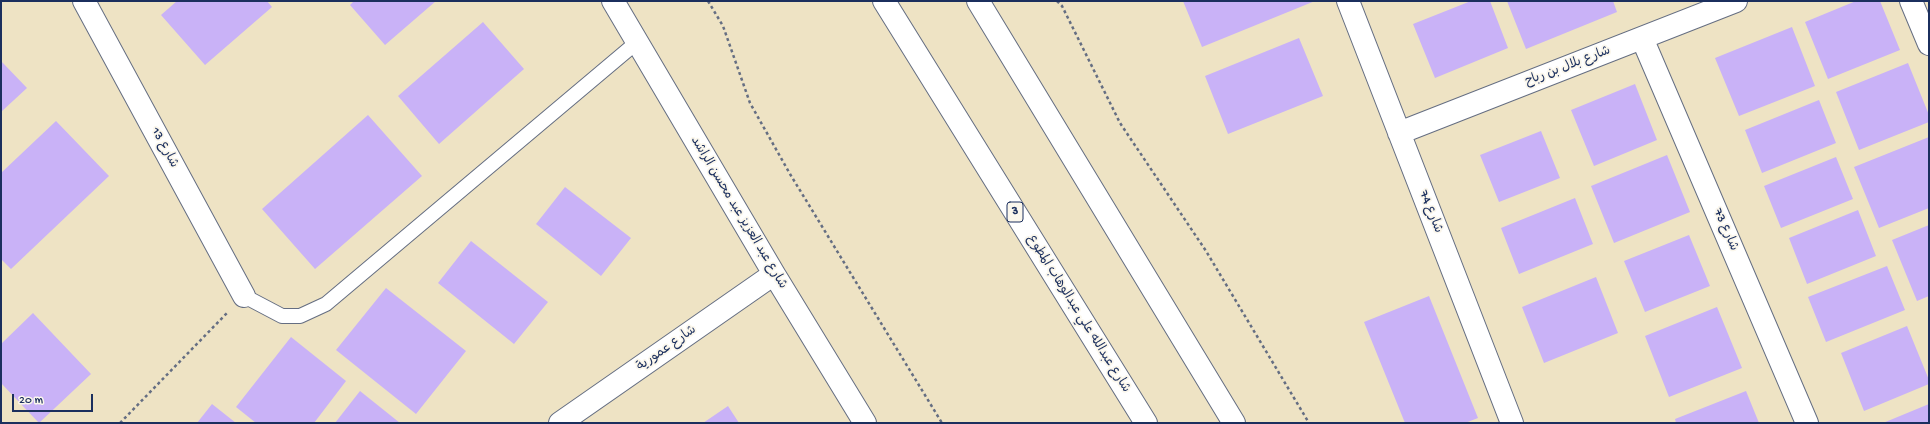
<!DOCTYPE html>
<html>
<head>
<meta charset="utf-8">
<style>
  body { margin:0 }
  #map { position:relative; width:1930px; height:424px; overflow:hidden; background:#eee3c4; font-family:"Gochi Hand",sans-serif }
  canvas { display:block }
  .frame { position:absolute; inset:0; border:2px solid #1b2f5e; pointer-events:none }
  .scale { position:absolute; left:12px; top:394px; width:81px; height:18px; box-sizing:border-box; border:2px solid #1b2f5e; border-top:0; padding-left:5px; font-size:12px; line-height:14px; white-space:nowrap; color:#1b2f5e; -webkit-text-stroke:3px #fbf7ec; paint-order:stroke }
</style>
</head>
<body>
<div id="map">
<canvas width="1930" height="424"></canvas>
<div class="frame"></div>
<div class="scale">20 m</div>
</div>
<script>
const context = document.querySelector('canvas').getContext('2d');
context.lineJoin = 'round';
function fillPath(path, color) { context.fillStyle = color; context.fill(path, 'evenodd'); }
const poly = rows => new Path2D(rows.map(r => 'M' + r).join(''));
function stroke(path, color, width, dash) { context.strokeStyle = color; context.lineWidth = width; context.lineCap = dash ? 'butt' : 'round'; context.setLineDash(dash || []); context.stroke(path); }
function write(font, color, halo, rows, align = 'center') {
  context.font = font + ' "Gochi Hand","Playpen Sans Arabic",sans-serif'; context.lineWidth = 3.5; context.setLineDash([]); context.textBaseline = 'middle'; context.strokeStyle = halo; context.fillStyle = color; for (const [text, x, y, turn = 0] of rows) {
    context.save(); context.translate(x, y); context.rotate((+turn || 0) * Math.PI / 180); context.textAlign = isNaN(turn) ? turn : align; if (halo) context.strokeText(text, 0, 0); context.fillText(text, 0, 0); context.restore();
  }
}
fillPath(poly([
  [177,1,267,1,272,7,205,65,161,15],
  [354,1,436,1,385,45,350,5],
  [1183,1,1315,1,1202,47],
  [1471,1,1490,1,1508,48,1435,78,1413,24],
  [1507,1,1613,1,1617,12,1526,49],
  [1856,1,1880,1,1900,50,1828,79,1805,22],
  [483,22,524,69,439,144,398,96],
  [1792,27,1815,86,1739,116,1715,58],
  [1299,38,1323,96,1228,134,1205,76],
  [1,61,27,88,1,112],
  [1908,63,1929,115,1929,122,1859,150,1836,92],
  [1635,84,1657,140,1594,166,1571,110],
  [1819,100,1836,143,1762,173,1745,130],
  [368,115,422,176,315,269,262,209],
  [56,121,109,176,11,269,1,259,1,173],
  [1541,131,1560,178,1499,202,1480,155],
  [1929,137,1929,208,1879,228,1854,167],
  [1667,155,1690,212,1614,243,1591,186],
  [1836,157,1853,199,1781,228,1764,186],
  [565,187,631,238,601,276,536,224],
  [1575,198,1593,244,1519,274,1501,228],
  [1858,210,1876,256,1807,284,1789,238],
  [1929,225,1929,296,1917,301,1892,240],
  [1689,235,1710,286,1645,312,1624,261],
  [471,241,548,302,514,344,438,283],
  [1887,266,1905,310,1826,342,1808,297],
  [1596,277,1618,333,1544,363,1522,307],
  [386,288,466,351,416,414,336,350],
  [1429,296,1478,418,1465,423,1405,423,1364,322],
  [1717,307,1742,368,1669,397,1645,336],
  [33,313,91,374,39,423,1,383,1,344],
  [1907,326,1929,380,1929,384,1864,411,1841,353],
  [291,337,346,381,314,423,256,423,236,407],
  [360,391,400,423,335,423],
  [1746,391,1759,423,1676,423,1675,419],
  [212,404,236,423,197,423],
  [1929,404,1929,423,1883,423],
  [728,406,739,423,703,423]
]), '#c9b2f7');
const lane = poly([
  [244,296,282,316,300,316,326,304,636,43]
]);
const street = poly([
  [84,1,244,296],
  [613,1,774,274,865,423],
  [1348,1,1512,423],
  [1911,1,1929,44],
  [1642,38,1807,423],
  [1399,133,1736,1],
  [560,423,774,274]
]);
const primary = poly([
  [884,1,1146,423],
  [978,1,1234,423]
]);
stroke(lane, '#656e82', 16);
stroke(street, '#656e82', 24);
stroke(primary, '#656e82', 24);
stroke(poly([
  [708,1,723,26,750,103,790,174,942,423],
  [1057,1,1062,6,1120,123,1206,251,1309,423],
  [120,423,227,313]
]), '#656e82', 2.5, [3, 3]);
stroke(lane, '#fff', 14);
stroke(street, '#fff', 22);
stroke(primary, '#fff', 22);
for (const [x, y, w] of [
  [1015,212,16]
]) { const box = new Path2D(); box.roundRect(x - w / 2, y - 10, w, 20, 3); context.fillStyle = '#fbf7ec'; context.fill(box); stroke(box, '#1b2f5e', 1); }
write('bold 12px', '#1b2f5e', null, [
  ["3",1015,212]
]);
write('13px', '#1b2f5e', '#fbf7ec', [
  ["شارع بلال بن رباح",1568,67,-21],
  ["شارع 13",164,148,62],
  ["شارع 74",1430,212,69],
  ["شارع عبد العزيز عبد محسن الراشد",738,213,59],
  ["شارع 73",1725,230,67],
  ["شارع عبدالله علي عبدالوهاب المطوع",1078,314,58],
  ["شارع عمورية",667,349,-35]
]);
</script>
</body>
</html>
